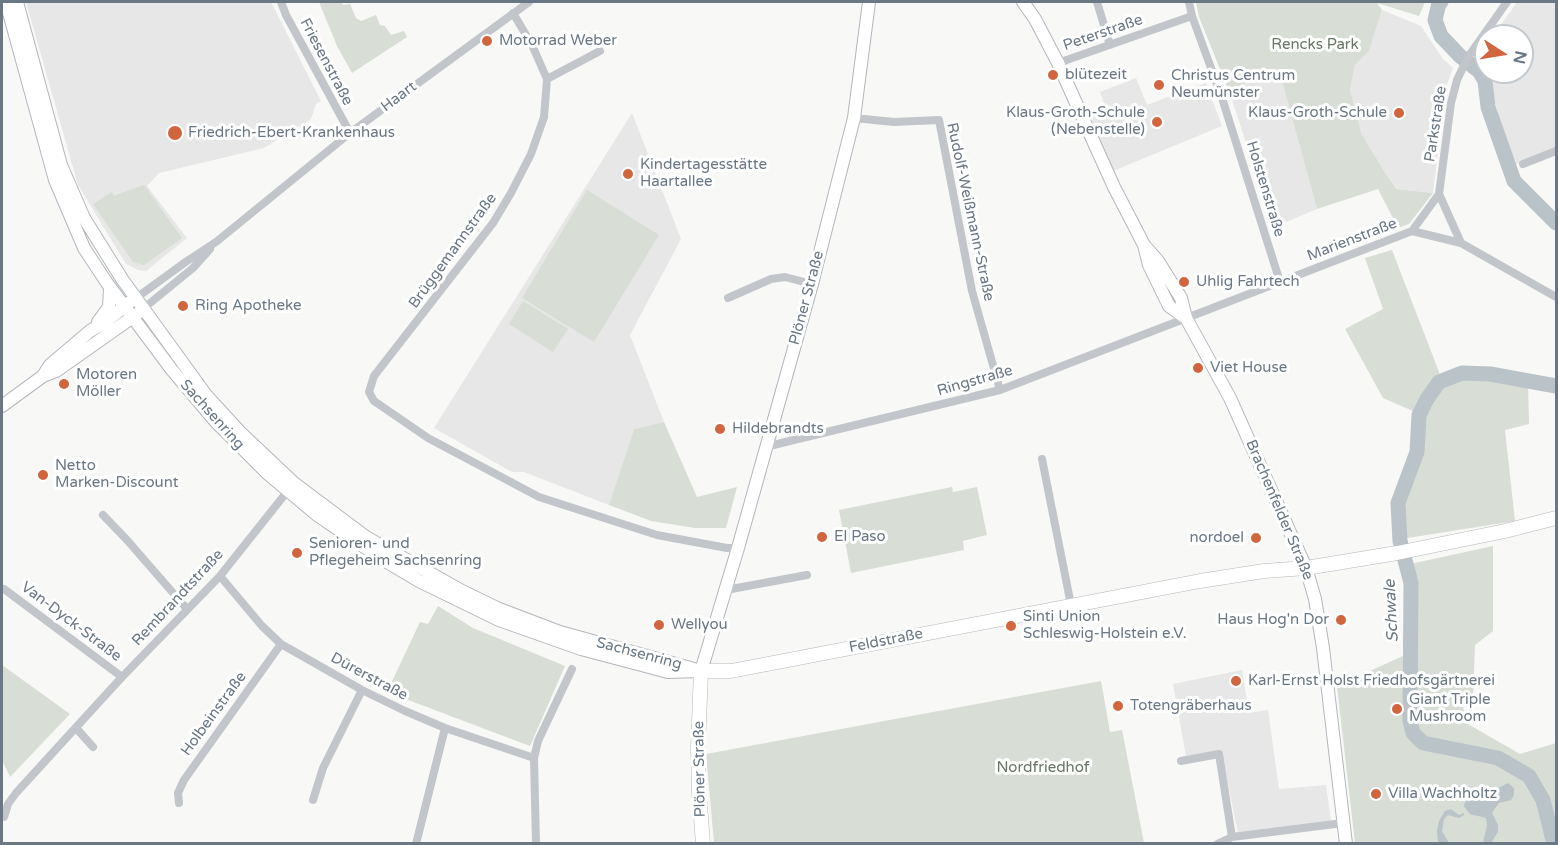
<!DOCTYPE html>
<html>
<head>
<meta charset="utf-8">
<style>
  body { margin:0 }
  #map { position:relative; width:1558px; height:845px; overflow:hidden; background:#f8f8f6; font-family:"Varela Round",sans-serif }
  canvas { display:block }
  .frame { position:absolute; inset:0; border:3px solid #6a7784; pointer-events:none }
  .north { position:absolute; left:1474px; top:24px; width:60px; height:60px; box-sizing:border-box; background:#fff; border:2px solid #c3c9ce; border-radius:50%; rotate:102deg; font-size:16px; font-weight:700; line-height:24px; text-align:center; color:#6a7784 }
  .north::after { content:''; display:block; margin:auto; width:21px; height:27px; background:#d1653d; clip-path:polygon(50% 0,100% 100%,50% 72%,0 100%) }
</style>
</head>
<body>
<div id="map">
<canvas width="1558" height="845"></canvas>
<div class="frame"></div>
<div class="north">N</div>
</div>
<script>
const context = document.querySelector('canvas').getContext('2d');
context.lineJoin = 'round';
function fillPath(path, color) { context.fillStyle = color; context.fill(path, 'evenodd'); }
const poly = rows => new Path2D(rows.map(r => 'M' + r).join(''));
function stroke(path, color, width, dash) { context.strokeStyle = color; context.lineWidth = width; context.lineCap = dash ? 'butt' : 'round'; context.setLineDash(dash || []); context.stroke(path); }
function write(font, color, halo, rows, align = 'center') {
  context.font = font + ' "Varela Round",sans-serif'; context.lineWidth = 6; context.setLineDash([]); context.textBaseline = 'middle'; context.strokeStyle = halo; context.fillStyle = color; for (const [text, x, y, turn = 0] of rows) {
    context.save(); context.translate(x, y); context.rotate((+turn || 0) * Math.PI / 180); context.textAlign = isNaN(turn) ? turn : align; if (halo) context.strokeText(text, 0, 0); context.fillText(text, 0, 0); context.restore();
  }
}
fillPath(poly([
  [26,2,271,2,321,101,316,104,311,119,264,148,159,173,147,186,187,238,146,271,138,270,126,264,78,185],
  [1517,2,1556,2,1556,149,1513,165,1490,84,1476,62,1486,47,1486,72,1522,72,1522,36,1493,36],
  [1382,10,1421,26,1443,59,1453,68,1446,87,1433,193,1398,189,1386,174,1362,135,1350,90,1355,65,1369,51],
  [1279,69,1317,209,1274,227,1230,94,1254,76],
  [1136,78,1147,105,1206,83,1222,126,1113,171,1091,117,1107,111,1100,92],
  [632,113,681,239,630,335,664,422,634,429,609,505,524,472,512,472,434,428],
  [1242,670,1249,713,1268,710,1279,789,1326,785,1331,821,1238,833,1221,750,1186,756,1173,684]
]), '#e6e7e6');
fillPath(poly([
  [319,2,340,2,344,5,350,4,356,18,361,21,376,15,380,25,385,26,391,35,404,31,407,37,352,73,337,46],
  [1196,2,1425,2,1419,16,1377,3,1382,10,1369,51,1355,65,1350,90,1362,135,1386,174,1397,189,1433,193,1409,224,1398,228,1378,189,1317,209,1279,70,1254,76,1230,94,1199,17],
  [144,185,182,238,144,265,133,262,93,204,112,192,114,196,116,195],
  [587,190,659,235,594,342,522,298],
  [1392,250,1439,372,1440,382,1462,373,1490,374,1528,381,1529,424,1505,430,1515,521,1395,540,1395,498,1408,472,1415,450,1415,412,1383,398,1345,329,1383,309,1365,258],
  [523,301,568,329,553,352,509,324],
  [664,422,697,497,737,487,726,528,695,528,651,521,609,505,634,429],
  [952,487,953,492,977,487,987,535,963,541,964,550,851,573,839,510],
  [1493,546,1493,631,1475,645,1473,699,1462,701,1466,723,1520,754,1556,743,1556,843,1355,843,1337,686,1405,655,1406,596,1401,566],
  [438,606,473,628,565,666,530,746,387,692,420,622,428,624],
  [2,665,70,714,10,777,2,760],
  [1101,681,1110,732,1122,730,1144,843,714,843,706,754]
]), '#d8ddd6');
fillPath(poly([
  [1508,783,1514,788,1514,795,1511,800,1499,803,1492,813,1498,825,1498,832,1491,843,1483,843,1487,825,1486,818,1470,814,1464,806,1465,802,1469,800,1491,801,1498,795,1496,789],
  [1451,809,1459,815,1464,813,1464,815,1459,818,1448,815,1444,819,1442,831,1449,843,1438,843,1437,831,1439,821,1445,811]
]), '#bac3c7');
stroke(poly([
  [1441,2,1439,3,1435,20,1441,36,1460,56,1479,71,1485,81,1488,107,1514,181,1556,223],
  [1554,844,1543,800,1529,776,1498,758,1423,743,1413,733,1410,721,1411,583,1400,541,1398,503,1417,452,1419,415,1427,399,1439,382,1462,373,1490,374,1556,386]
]), '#bac3c7', 15);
const secondary = poly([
  [6,2,55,180,84,248,107,283,172,370,215,421,268,474,317,515,382,559,419,581,499,620,581,649,668,672,701,671],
  [17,2,61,165,84,218,122,279,206,395,240,432,294,483,366,537,462,591,497,608,560,632,694,669],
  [1023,2,1035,19,1058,63,1114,187,1144,245,1149,265,1169,306,1186,318],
  [1144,245,1158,261,1181,298,1186,318,1230,398,1306,568,1315,599,1323,648,1346,844],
  [98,322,109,307,110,288],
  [43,376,50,365,90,331,105,322,130,302],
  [2,406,43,376,56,371,137,314],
  [701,671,738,548,812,284,854,118,869,2]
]);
const primary = poly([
  [703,844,699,792,698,748,701,671,731,671,1200,581,1264,571,1306,568,1397,553,1505,531,1556,518]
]);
stroke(secondary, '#b2b7bc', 14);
stroke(primary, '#b4b7bb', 15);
stroke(poly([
  [281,2,286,15,350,133],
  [1097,2,1110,45],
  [1189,2,1192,16,1222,98,1280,282],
  [513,13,532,45,547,79,544,117,531,154,511,193,493,223,374,376,369,392,374,401,428,438,539,497,657,535,727,548,738,548],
  [1058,63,1192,16],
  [547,79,600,51],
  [854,118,894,122,939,120,972,291,1000,390],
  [1523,164,1556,151],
  [1439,194,1451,103,1457,80,1468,57,1507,2],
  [1412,231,1439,194,1461,243],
  [136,298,187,261,216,242,350,133,529,2],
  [728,298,771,279,785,277,812,284],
  [144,308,193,268,210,249],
  [765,447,1000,390,1412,231,1461,243,1556,297],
  [1042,459,1071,605],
  [103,515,127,540,187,609],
  [220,576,262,626,281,644,362,690,405,711,445,728,534,758],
  [4,589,122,677],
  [726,590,807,575],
  [76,728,93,747],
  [1181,761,1219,754,1232,837],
  [313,800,323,768,362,690],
  [179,803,178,793,184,780,281,644],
  [4,817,8,804,16,793,122,677,220,576,290,488],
  [416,844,445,728],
  [536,844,534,758,538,741,572,669],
  [1217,844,1232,837,1343,823]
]), '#c2c5c9', 8);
stroke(secondary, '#fff', 12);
stroke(primary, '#fff', 14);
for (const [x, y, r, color] of [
  [487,41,6,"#d1653d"],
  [1053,75,6,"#d1653d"],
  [1159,85,6,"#d1653d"],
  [1399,113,6,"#d1653d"],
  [1157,122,6,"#d1653d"],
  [175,133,8,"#d1653d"],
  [628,174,6,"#d1653d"],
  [1184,282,6,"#d1653d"],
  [183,306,6,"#d1653d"],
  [1198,368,6,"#d1653d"],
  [64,384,6,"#d1653d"],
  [720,429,6,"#d1653d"],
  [43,475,6,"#d1653d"],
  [822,537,6,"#d1653d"],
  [1256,538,6,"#d1653d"],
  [297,553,6,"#d1653d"],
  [1341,620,6,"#d1653d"],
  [659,625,6,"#d1653d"],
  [1011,626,6,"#d1653d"],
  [1236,681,6,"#d1653d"],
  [1118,706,6,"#d1653d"],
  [1397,709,6,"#d1653d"],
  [1376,794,6,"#d1653d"]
]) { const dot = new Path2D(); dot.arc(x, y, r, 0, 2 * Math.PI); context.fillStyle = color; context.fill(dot); stroke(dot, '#fff', 2); }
write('15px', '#6a7784', '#fff', [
  ["Peterstraße",1103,33,-19],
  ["Friesenstraße",326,62,62],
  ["Haart",399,97,-37],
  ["Parkstraße",1436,124,-81],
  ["Holstenstraße",1265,189,73],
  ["Rudolf-Weißmann-Straße",970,212,78],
  ["Marienstraße",1352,240,-21],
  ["Brüggemannstraße",453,251,-54],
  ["Plöner Straße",807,298,-75],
  ["Ringstraße",975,381,-16],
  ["Sachsenring",212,415,48],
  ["Brachenfelder Straße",1279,510,67],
  ["Rembrandtstraße",178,598,-47],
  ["Van-Dyck-Straße",71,622,37],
  ["Feldstraße",886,641,-11],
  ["Sachsenring",639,654,15],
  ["Dürerstraße",369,677,28],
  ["Holbeinstraße",214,714,-54],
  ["Plöner Straße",700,769,-91]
]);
write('15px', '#6a7784', '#fff', [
  ["Motorrad Weber",499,41],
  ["blütezeit",1065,75],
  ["Christus Centrum",1171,76],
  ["Neumünster",1171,93],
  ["Klaus-Groth-Schule",1145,113,"right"],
  ["(Nebenstelle)",1145,130,"right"],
  ["Klaus-Groth-Schule",1387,113,"right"],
  ["Friedrich-Ebert-Krankenhaus",188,133],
  ["Kindertagesstätte",640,165],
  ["Haartallee",640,182],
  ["Uhlig Fahrtech",1196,282],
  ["Ring Apotheke",195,306],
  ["Viet House",1210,368],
  ["Motoren",76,375],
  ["Möller",76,392],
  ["Hildebrandts",732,429],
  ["Netto",55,466],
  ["Marken-Discount",55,483],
  ["El Paso",834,537],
  ["nordoel",1244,538,"right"],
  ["Senioren- und",309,544],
  ["Pflegeheim Sachsenring",309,561],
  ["Sinti Union",1023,617],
  ["Schleswig-Holstein e.V.",1023,634],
  ["Haus Hog'n Dor",1329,620,"right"],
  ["Wellyou",671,625],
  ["Karl-Ernst Holst Friedhofsgärtnerei",1248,681],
  ["Giant Triple",1409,700],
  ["Mushroom",1409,717],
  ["Totengräberhaus",1130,706],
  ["Villa Wachholtz",1388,794]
], 'left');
write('15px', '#677665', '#fff', [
  ["Rencks Park",1315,45],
  ["Nordfriedhof",1043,768]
]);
write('italic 16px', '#67777f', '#fff', [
  ["Schwale",1392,611,-93]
]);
</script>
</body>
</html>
